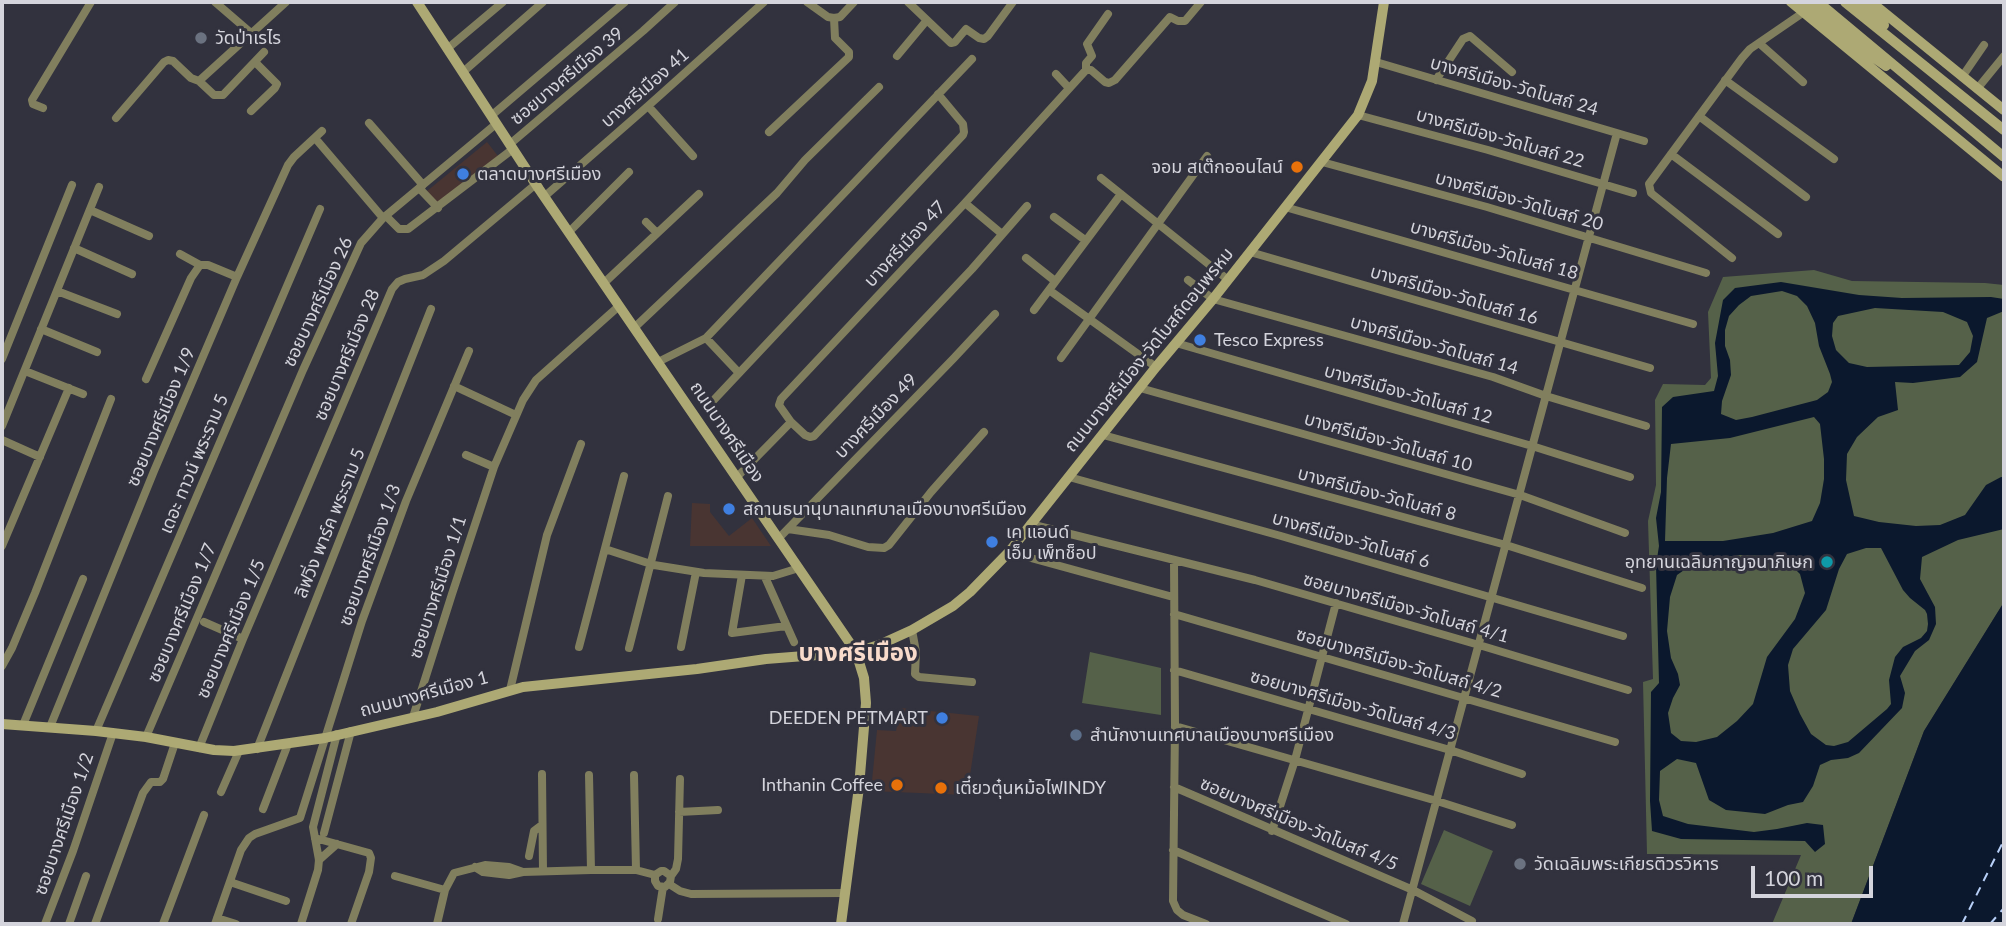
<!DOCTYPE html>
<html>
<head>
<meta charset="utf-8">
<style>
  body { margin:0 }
  #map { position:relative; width:2006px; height:926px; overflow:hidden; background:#32323e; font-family:Lato,sans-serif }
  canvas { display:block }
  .frame { position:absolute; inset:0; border:4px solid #d4d4dc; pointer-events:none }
  .scale { position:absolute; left:1751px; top:866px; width:122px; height:32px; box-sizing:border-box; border:4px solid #d4d4dc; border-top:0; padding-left:9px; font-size:21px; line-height:24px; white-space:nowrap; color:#d4d4dc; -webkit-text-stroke:5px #32323e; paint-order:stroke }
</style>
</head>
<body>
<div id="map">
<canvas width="2006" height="926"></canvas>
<div class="frame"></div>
<div class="scale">100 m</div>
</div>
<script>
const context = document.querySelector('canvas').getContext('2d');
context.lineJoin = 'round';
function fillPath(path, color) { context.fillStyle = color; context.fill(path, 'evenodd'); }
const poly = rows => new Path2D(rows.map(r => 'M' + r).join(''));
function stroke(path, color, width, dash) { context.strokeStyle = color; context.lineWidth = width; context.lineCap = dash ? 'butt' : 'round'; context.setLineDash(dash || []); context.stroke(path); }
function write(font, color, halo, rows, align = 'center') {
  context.font = font + ' Lato,"Noto Sans Thai",sans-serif'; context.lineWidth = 6; context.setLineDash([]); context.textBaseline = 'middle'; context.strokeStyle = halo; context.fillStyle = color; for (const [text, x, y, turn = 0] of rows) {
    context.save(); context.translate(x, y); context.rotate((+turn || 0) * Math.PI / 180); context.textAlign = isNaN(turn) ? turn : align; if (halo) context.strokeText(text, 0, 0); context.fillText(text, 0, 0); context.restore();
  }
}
fillPath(poly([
  [487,142,498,156,438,205,427,191],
  [692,503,710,504,710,512,729,536,752,518,771,546,690,546],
  [901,708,979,716,967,795,871,791,877,730,896,731]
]), '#493532');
fillPath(poly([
  [1814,270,1852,281,1985,283,2004,285,2004,602,1924,731,1851,924,1772,924,1801,855,1647,854,1643,682,1653,679,1648,521,1656,485,1655,400,1663,384,1705,385,1711,378,1708,312,1723,277],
  [1090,652,1161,668,1161,715,1082,703],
  [1444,830,1493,851,1470,906,1421,884]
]), '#556149');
fillPath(poly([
  [1781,282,1859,295,1902,298,1991,297,2004,299,2004,311,1987,318,1977,362,1960,377,1913,383,1895,382,1898,410,1878,417,1857,437,1847,454,1846,480,1854,516,1879,522,1916,526,1940,525,1965,515,1986,485,2001,477,2004,477,2004,529,1958,540,1922,557,1920,579,1935,607,1936,624,1929,640,1915,651,1900,676,1905,693,1902,708,1859,753,1848,758,1831,760,1820,765,1813,786,1803,802,1788,805,1765,814,1726,810,1709,800,1696,763,1677,759,1660,771,1659,800,1663,816,1688,824,1754,832,1777,829,1807,823,1823,825,1825,844,1815,852,1805,841,1681,839,1652,831,1650,801,1651,692,1659,683,1656,565,1659,546,1656,518,1661,492,1662,407,1673,397,1714,391,1718,376,1715,343,1723,300,1735,288],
  [1782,291,1797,296,1807,306,1815,323,1819,346,1830,374,1832,382,1828,392,1817,400,1752,417,1736,420,1721,414,1722,401,1731,375,1730,360,1725,346,1725,330,1729,316,1739,305,1751,296],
  [1875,308,1943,312,1967,322,1973,336,1970,352,1959,365,1867,367,1849,363,1836,350,1832,336,1833,323,1838,316],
  [1814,417,1820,424,1824,459,1824,479,1820,503,1812,521,1773,533,1723,541,1665,541,1667,478,1671,444,1730,438],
  [1866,548,1881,548,1903,590,1910,598,1925,610,1927,614,1928,624,1927,631,1921,638,1903,647,1895,657,1889,680,1891,704,1887,709,1848,742,1834,746,1826,745,1811,734,1800,714,1790,691,1788,665,1793,649,1826,610,1839,569,1847,554],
  [1740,555,1772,556,1791,565,1800,574,1805,593,1795,619,1767,657,1753,704,1737,721,1717,737,1696,742,1681,741,1671,733,1668,713,1673,698,1680,685,1678,674,1671,658,1667,631,1670,597,1677,575,1697,561],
  [2004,602,2004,924,1851,924,1924,731]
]), '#0b182d');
stroke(poly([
  [1962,924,2004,840],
  [1990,924,2004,908]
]), '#b8d0f8', 2, [9, 7]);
stroke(poly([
  [215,2,251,33],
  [807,2,828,17,834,18],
  [908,2,951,43,955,42,966,29,979,38,984,39,988,36,1013,2],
  [834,18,840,17,854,2],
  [1759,43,1803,82],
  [447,49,503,2],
  [897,56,927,20],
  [1376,62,1644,141],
  [1086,70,1086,63,1092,56,1087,44,1108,14],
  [463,72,543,2],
  [1056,74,1069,88],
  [1962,77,1984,45],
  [1436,80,1463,39,1470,36,1512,72],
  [1725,80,1834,159],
  [199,81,214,95,223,95,264,52],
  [1977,89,2004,56],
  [648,106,693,156],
  [43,108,33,104,32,100,91,2],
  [251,111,275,88,277,84,255,62],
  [1358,115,1488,150,1633,193],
  [491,116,625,2],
  [1699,116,1806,197],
  [116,118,164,62,168,60,173,61,191,78,199,81,286,2],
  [369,123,423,185],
  [769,132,849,57,849,52,835,38,834,18],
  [315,138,383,218],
  [510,144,643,31,675,2],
  [1671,154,1778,234],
  [1322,162,1487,207,1706,273],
  [1101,178,1227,279],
  [419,188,438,208],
  [545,196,648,106,764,2],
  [965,203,1002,234],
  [1027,206,972,269,814,436,810,437,805,435,791,422,779,405,781,399,965,203,1086,70,1091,70,1105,82,1109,83,1115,80,1170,17,1178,21,1185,21,1201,2],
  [1285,207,1693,324],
  [90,210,149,236],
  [386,216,399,229,408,229,513,149],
  [1054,217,1085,240],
  [646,222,657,233],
  [569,232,629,172],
  [74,248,132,274],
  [1250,252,1650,368],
  [180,254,200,265],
  [1026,258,1055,281],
  [1732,258,1651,193,1649,184,1742,58,1750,49,1804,12],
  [1188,280,1213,299,1493,377,1546,396,1646,426],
  [604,283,699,194],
  [1049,290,1156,367],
  [57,291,117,314],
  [1034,310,1121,194],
  [634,328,777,193,805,160,879,87],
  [41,329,97,352],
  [706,338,739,373],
  [1176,343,1532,446,1630,477],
  [1061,358,1207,156],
  [2,359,72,185],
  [658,362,706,338,972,59],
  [25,371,83,394],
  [146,379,191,278,200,265,208,265,237,277],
  [454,386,516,415],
  [1140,388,1520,495,1625,533],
  [710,404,963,135,964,132,963,124,938,94],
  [2,426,99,187],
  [1103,435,1506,545,1642,588],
  [2,440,40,457],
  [466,455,494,467],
  [1069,477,1281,536,1623,636],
  [736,478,791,422],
  [1030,524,1255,580,1479,645,1628,690],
  [788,529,829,535,868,547,884,548,889,545,931,492,984,432],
  [779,538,954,358,995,314],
  [2,546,69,388],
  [605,549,654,565,704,573,773,576,799,568],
  [1009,552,1173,597],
  [1174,560,1175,726,1173,901,1177,910,1183,915,1206,924],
  [742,575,732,633,786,626],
  [765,577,794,642],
  [1174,614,1615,742],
  [204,622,243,639],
  [912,630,916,652,915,674,919,677,972,682],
  [579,647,624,476],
  [681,647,696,572],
  [629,648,668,496],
  [2,666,12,648,35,593,111,399],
  [1174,670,1450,750,1522,774],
  [510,690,547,535,581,444],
  [413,717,452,594,494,467,523,400,536,380,619,306],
  [23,725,83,579],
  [1175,726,1437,801,1512,825],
  [50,727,154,471,237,277,288,165,294,157,322,131],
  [96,731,320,209],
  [146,737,303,370,361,243,383,218,496,124],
  [199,748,243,639,392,289,398,282,405,279,423,275,444,261,536,184],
  [257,749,431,309],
  [542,774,543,871],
  [589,775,591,870],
  [634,775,636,870],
  [1174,787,1413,890,1472,921],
  [221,792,239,751],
  [263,809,288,744],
  [679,812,718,810],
  [1272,831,1295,760,1336,603],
  [324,833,351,731],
  [315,838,369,853,371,858,369,872,351,924],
  [1173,850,1346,924],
  [529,856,534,831,542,825],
  [319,860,337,844],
  [475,867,483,872,509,875,523,872,591,870,636,870,655,875,661,871,664,871,671,876,670,882,665,887,658,886,655,881,655,875],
  [395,876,445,890],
  [671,876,676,869,678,859,680,779],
  [230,882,286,901],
  [669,884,680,891,691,894,845,893],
  [217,918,236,924],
  [658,919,663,887],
  [45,924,73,851,113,733],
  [69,924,86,876],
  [95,924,143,793,151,782,160,782,163,779,175,743],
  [163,924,204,815],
  [215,924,241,850,249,838,255,834,300,818,362,621,406,501,469,351],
  [301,924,318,870,319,860,313,827,337,734],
  [437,924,445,890,454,873,485,865,509,867,523,872],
  [1403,924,1617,133]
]), '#817f5e', 8);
stroke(poly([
  [417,2,539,189,856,652,864,678,866,703,859,787,841,924],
  [1791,2,2004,177],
  [1804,2,1863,50,1886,66],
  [1818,2,2004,157],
  [1845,2,2004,130],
  [1857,2,1884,25],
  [1871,2,2004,110],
  [2,724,96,731,146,737,214,750,234,751,325,738,437,712,523,687,697,669,766,659,856,652,879,645,912,630,953,606,970,592,1009,552,1156,367,1213,299,1358,115,1372,81,1384,2]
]), '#ada974', 10);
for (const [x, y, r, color] of [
  [201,38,7,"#6b7280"],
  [1297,167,7,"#e8710a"],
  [463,174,7,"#3f7fe0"],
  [1200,340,7,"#3f7fe0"],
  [729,509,7,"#3f7fe0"],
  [992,542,7,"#3f7fe0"],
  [1827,562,7,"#0f9aa8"],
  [942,718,7,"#3f7fe0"],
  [1076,735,7,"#5c6f8a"],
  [897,785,7,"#e8710a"],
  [941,788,7,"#e8710a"],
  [1520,864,7,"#6b7280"]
]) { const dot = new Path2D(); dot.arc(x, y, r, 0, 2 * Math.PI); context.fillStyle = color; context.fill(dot); stroke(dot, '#32323e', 2.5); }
write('18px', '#d4d4dc', '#32323e', [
  ["วัดป่าเรไร",215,38],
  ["จอม สเต๊กออนไลน์",1283,167,"right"],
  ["ตลาดบางศรีเมือง",477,174],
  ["Tesco Express",1214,340],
  ["สถานธนานุบาลเทศบาลเมืองบางศรีเมือง",743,509],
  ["เค แอนด์",1006,532],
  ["เอ็ม เพ็ทช็อป",1006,553],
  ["อุทยานเฉลิมกาญจนาภิเษก",1813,562,"right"],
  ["DEEDEN PETMART",928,718,"right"],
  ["สำนักงานเทศบาลเมืองบางศรีเมือง",1090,735],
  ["Inthanin Coffee",883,785,"right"],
  ["เตี๋ยวตุ๋นหม้อไฟINDY",955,788],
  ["วัดเฉลิมพระเกียรติวรวิหาร",1534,864]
], 'left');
write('18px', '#d4d4dc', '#32323e', [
  ["ซอยบางศรีเมือง 39",567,76,-40],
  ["บางศรีเมือง-วัดโบสถ์ 24",1514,86,16],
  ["บางศรีเมือง 41",645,88,-41],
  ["บางศรีเมือง-วัดโบสถ์ 22",1500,138,16],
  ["บางศรีเมือง-วัดโบสถ์ 20",1519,201,16],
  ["บางศรีเมือง 47",905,244,-47],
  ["บางศรีเมือง-วัดโบสถ์ 18",1494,250,16],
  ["บางศรีเมือง-วัดโบสถ์ 16",1454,295,16],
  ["ซอยบางศรีเมือง 26",318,302,-65],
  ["บางศรีเมือง-วัดโบสถ์ 14",1434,345,16],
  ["ถนนบางศรีเมือง-วัดโบสถ์ดอนพรหม",1149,350,-51],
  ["ซอยบางศรีเมือง 28",347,355,-67],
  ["บางศรีเมือง-วัดโบสถ์ 12",1408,394,16],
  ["บางศรีเมือง 49",876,416,-46],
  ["ซอยบางศรีเมือง 1/9",161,417,-67],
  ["ถนนบางศรีเมือง",727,432,56],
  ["บางศรีเมือง-วัดโบสถ์ 10",1388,442,16],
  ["เดอะ ทาวน์ พระราม 5",194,464,-67],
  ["บางศรีเมือง-วัดโบสถ์ 8",1377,494,15],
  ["ลิฟวิ่ง พาร์ค พระราม 5",330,523,-68],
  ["บางศรีเมือง-วัดโบสถ์ 6",1351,540,16],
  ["ซอยบางศรีเมือง 1/3",370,555,-70],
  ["ซอยบางศรีเมือง 1/1",438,587,-72],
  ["ซอยบางศรีเมือง-วัดโบสถ์ 4/1",1406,608,16],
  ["ซอยบางศรีเมือง 1/7",182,613,-67],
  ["ซอยบางศรีเมือง 1/5",231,629,-67],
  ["ซอยบางศรีเมือง-วัดโบสถ์ 4/2",1399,663,16],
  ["ถนนบางศรีเมือง 1",424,694,-15],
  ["ซอยบางศรีเมือง-วัดโบสถ์ 4/3",1353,705,16],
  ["ซอยบางศรีเมือง 1/2",64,824,-71],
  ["ซอยบางศรีเมือง-วัดโบสถ์ 4/5",1299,824,23]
]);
write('bold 24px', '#f9dbcb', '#32323e', [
  ["บางศรีเมือง",858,653]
]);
</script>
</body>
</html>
